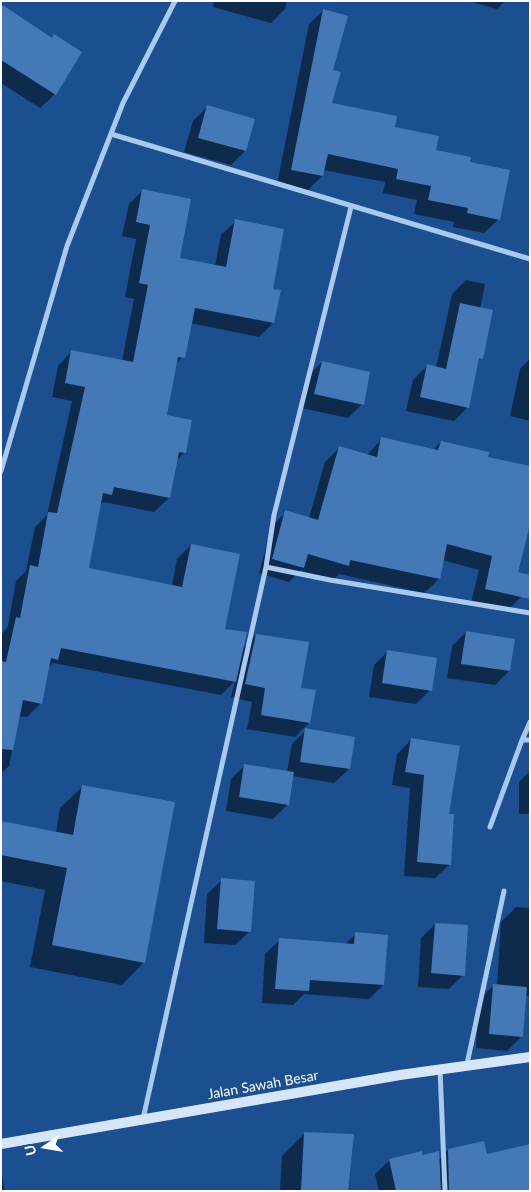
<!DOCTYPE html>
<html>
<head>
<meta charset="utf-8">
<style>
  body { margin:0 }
  #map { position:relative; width:531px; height:1192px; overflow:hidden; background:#1b4f8f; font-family:Lato,sans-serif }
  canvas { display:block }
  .frame { position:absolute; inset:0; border:2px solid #fff; pointer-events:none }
  .north { position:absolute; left:20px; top:1122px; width:50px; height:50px; -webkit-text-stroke:4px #1b4f8f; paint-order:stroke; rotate:257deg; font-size:14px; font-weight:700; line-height:20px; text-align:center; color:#fff }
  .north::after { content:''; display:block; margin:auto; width:18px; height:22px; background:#fff; clip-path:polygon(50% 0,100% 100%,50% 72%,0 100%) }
</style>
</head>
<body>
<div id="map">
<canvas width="531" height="1192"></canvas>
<div class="frame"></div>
<div class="north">U</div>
</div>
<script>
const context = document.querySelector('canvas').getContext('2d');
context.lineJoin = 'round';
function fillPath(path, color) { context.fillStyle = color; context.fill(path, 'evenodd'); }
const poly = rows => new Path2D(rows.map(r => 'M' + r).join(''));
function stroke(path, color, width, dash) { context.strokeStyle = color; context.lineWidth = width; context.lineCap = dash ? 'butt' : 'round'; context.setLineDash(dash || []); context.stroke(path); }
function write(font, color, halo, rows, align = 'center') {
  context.font = font + ' Lato,sans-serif'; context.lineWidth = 5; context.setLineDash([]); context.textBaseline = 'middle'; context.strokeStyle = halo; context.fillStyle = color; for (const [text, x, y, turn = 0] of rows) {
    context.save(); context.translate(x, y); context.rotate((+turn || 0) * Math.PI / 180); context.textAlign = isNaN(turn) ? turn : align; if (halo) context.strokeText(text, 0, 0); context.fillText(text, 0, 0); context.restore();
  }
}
fillPath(poly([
  [214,1,287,1,285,9,271,23,213,7],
  [469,1,505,1,497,9],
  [1,6,51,39,54,36,55,94,40,108,1,83],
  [324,10,331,71,330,104,393,128,435,151,468,163,499,219,484,233,453,227,454,222,414,214,417,200,383,193,385,182,323,170,322,176,308,190,277,184,309,24],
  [207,107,245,151,231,165,184,152,193,121],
  [143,190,178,258,215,266,221,235,236,221,272,290,273,323,259,337,190,323,183,357,175,365,166,416,185,452,175,462,169,498,154,512,104,502,99,506,87,569,172,586,177,559,191,545,223,630,242,649,256,635,300,689,309,723,295,737,247,729,252,702,231,697,235,681,221,695,53,663,48,668,41,703,27,717,18,716,9,766,1,773,1,636,8,626,16,581,26,571,35,527,47,515,72,401,52,397,58,366,72,351,122,361,134,299,125,297,136,239,122,236,129,204],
  [466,280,485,284,471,356,468,407,454,421,406,411,413,380,427,366,436,368,452,294],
  [530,359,530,421,510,416,520,369],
  [322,362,362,404,348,418,301,408,308,376],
  [382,439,433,450,441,442,487,458,517,573,521,597,507,611,471,603,479,570,442,560,439,579,424,593,339,574,333,580,300,570,289,582,259,573,272,526,286,512,309,518,325,462,339,448,367,455],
  [466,632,509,671,495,685,447,678,452,646],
  [388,651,430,690,416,704,369,697,374,665],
  [306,730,349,769,334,783,292,776,288,804,273,819,226,811,231,779,245,765,287,772,292,744],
  [411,740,447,815,450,864,435,878,404,876,410,788,392,785,397,754],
  [530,771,530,814,519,814,519,782],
  [83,786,144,962,122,985,30,967,45,890,1,881,1,822,56,833,60,808],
  [222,880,250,931,235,945,204,943,207,894],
  [516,907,530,908,530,996,525,996,522,1036,507,1051,476,1048,479,999,494,985,497,985,501,922],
  [435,924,463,975,449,989,418,987,421,938],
  [356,934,383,985,369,999,304,994,293,1005,262,1003,265,954,280,940,344,945],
  [304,1134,347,1191,280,1191,282,1156],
  [448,1150,486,1156,530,1191,379,1191,375,1174,390,1160,421,1157,438,1161],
  [1,1173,5,1191,1,1191]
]), '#0007');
fillPath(poly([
  [1,4,52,38,54,34,82,52,56,95,1,60],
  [323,9,348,16,333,70,341,72,332,103,397,116,395,127,439,136,436,150,471,157,470,162,510,170,500,220,467,213,468,208,428,200,431,186,396,179,398,169,328,154,323,176,291,170],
  [207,105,255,119,246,151,198,138],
  [142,189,191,199,180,258,226,267,235,219,284,229,273,289,281,290,274,323,195,308,185,358,178,357,167,415,192,420,186,453,179,452,170,498,114,487,112,495,103,493,89,568,182,587,191,544,240,554,225,629,247,632,236,682,61,648,58,660,51,658,42,704,23,700,13,750,1,749,1,661,6,662,16,617,20,618,30,565,38,567,48,512,57,513,85,387,65,383,71,350,133,362,148,285,139,283,150,225,136,222],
  [460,303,493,310,483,359,479,358,469,408,420,397,427,364,446,369],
  [322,361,370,372,364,405,314,394],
  [381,437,438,450,441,441,489,452,488,457,530,466,530,525,518,572,530,575,530,599,485,589,492,556,447,544,440,579,350,560,349,566,308,554,304,568,272,559,285,510,318,520,339,446,377,457],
  [466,631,515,639,510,671,461,664],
  [256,634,309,642,301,688,316,690,310,723,261,715,265,688,245,684],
  [387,650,437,658,432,691,382,683],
  [305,728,355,737,350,769,300,762],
  [411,738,460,746,449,814,454,814,451,865,417,862,424,775,405,772],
  [244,764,294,772,289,805,239,797],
  [82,785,175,802,145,963,52,945,67,868,1,855,1,821,73,835],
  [221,878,255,881,251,932,217,929],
  [435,923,468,925,465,976,431,973],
  [355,932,388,935,384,985,310,980,309,991,275,989,279,938,354,944],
  [493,984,527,987,523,1037,489,1034],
  [304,1132,354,1134,348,1191,301,1191],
  [484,1141,487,1154,530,1144,530,1191,449,1191,448,1149],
  [422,1151,422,1155,439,1151,441,1191,396,1191,389,1159]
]), '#4478b7');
stroke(poly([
  [111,134,530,259],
  [1,471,67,246,123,103,175,1],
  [266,567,330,580,530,613],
  [530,722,522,740,530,740],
  [490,827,522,740],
  [467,1064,504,891],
  [440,1069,445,1191],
  [143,1119,266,567,274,515,351,207]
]), '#a9c9ee', 5);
stroke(poly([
  [1,1144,400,1075,530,1057]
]), '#d6e6fa', 10);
write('14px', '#fff', '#1b4f8f', [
  ["Jalan Sawah Besar",263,1085,-10]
]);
</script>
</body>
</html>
